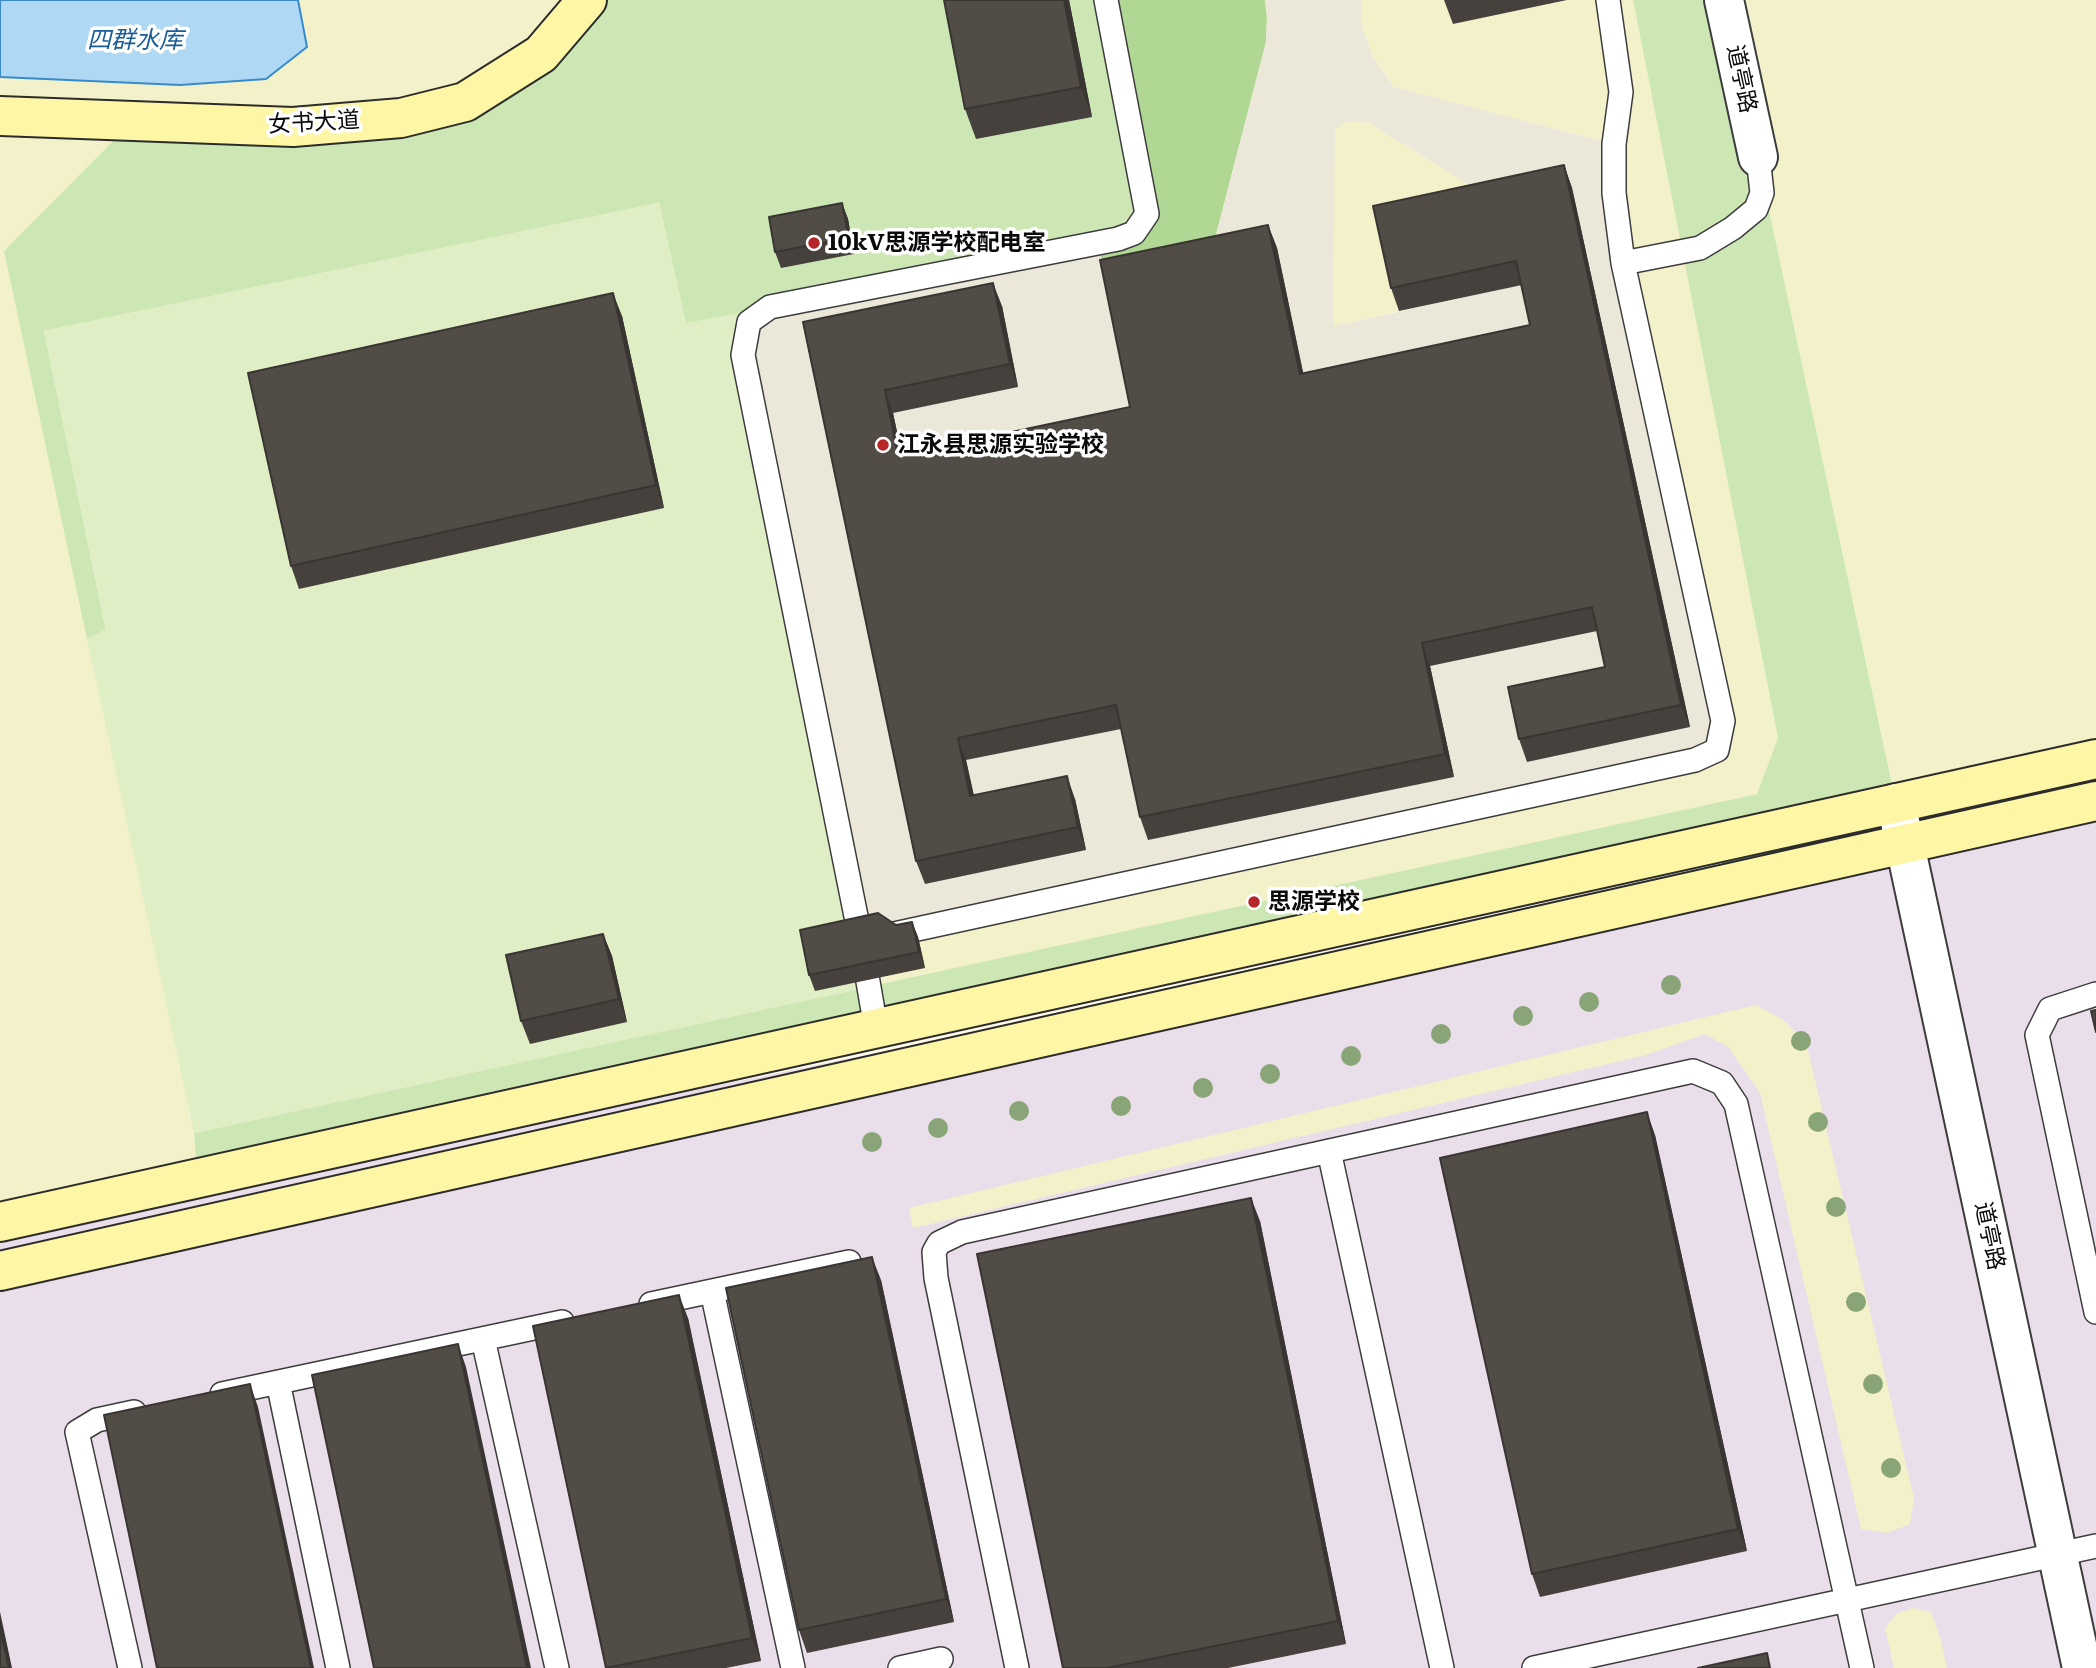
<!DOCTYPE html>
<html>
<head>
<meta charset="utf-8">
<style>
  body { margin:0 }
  canvas { display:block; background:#fffbe8 }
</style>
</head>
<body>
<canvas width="2096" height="1668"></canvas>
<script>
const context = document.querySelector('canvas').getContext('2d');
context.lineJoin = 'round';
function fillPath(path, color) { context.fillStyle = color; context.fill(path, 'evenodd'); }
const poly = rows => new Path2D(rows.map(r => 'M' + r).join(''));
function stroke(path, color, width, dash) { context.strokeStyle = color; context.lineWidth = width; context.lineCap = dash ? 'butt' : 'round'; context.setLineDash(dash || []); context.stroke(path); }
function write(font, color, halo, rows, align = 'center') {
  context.font = font + ' Literata,"Noto Sans SC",serif'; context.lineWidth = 7; context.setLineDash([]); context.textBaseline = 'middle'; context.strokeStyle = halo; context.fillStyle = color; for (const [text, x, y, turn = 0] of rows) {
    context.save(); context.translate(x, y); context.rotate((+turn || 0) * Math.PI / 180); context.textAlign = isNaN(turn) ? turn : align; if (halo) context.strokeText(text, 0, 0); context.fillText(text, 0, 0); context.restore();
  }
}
fillPath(poly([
  [2096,801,2096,1668,0,1668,0,1231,1905,844]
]), '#e9dee9');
fillPath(poly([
  [0,0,587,0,541,54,4,250,194,1133,197,1178,0,1222],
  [1361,0,1448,0,1453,24,1567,0,1633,0,1778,738,1757,794,869,987,861,941,1695,760,1623,263,1614,144,1394,87,1373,57,1361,23],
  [1724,0,2096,0,2096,801,1905,844],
  [1349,121,1369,123,1500,204,1382,229,1399,311,1333,326,1334,129],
  [1756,1005,1783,1020,1806,1042,1914,1498,1910,1524,1887,1533,1861,1529,1760,1093,1728,1047,1705,1034,1646,1055,913,1228,909,1208],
  [1914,1608,1931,1612,1940,1637,1947,1668,1894,1668,1885,1628,1896,1614]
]), '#f3f1ca');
fillPath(poly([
  [587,0,1106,0,1147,214,1118,239,686,324,659,203,44,331,106,630,87,639,4,251,133,121,465,102],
  [1633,0,1724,0,1896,803,197,1178,194,1133,1757,794,1778,738]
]), '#cde7b4');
fillPath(poly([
  [1106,0,1265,0,1267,17,1266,42,1209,262,1108,283,1097,243,1147,214]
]), '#b0d793');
fillPath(poly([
  [659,203,686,323,770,307,869,987,194,1133,87,639,106,629,44,331]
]), '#dfeec5');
fillPath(poly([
  [1265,0,1361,0,1361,23,1373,57,1394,87,1614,144,1717,750,861,941,743,355,749,322,1097,243,1108,283,1139,430,907,479,811,346,979,819,966,760,1601,630,1689,727,1500,204,1369,123,1349,121,1335,129,1333,326,1525,284,1539,347,1308,396,1209,262,1266,43,1267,17]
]), '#ece8d9');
const water = poly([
  [0,0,298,0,307,47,266,79,180,85,0,77,0,0]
]);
fillPath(water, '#aed8f4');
stroke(water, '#378bca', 2);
const service = poly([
  [1623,263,1700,248,1733,228,1756,209,1762,193,1758,157],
  [885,936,1695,760,1717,750,1723,721,1623,263,1614,193,1614,144,1621,92,1608,0],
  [2096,994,2050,1009,2037,1035,2096,1312],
  [876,1028,861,941,743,355,749,322,770,307,1118,239,1134,233,1147,214,1106,0],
  [1329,1151,1442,1668],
  [712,1291,793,1668],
  [651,1304,849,1262],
  [483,1339,557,1668],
  [278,1382,338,1668],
  [222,1394,562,1322],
  [130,1668,77,1432,97,1420,134,1412],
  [900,1668,941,1659],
  [1017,1668,936,1278,934,1252,939,1243,962,1232,1693,1071,1722,1083,1736,1104,1862,1668],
  [1534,1668,2096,1546]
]);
const tertiary = poly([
  [1724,0,1758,157],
  [1896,803,2082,1668]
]);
const secondary = poly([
  [0,116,293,127,401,118,465,102,541,54,587,0],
  [0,1222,2096,759],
  [0,1271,2096,801]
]);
stroke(service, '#3d3d3d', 26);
stroke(tertiary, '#3d3d3d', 42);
stroke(secondary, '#2c2c2c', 42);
stroke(service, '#fff', 23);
stroke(tertiary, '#fff', 38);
stroke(secondary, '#fdf6a4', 38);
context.fillStyle = '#89a578';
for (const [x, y] of [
  [1671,985],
  [1589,1002],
  [1523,1016],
  [1441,1034],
  [1801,1041],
  [1351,1056],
  [1270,1074],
  [1203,1088],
  [1121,1106],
  [1019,1111],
  [1818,1122],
  [938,1128],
  [872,1142],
  [1836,1207],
  [1856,1302],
  [1873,1384],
  [1891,1468]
]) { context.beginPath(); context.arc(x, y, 10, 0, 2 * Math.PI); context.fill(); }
fillPath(poly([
  [1069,0,1092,117,976,139,965,109],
  [1444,0,1567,0,1453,24],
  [1564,165,1572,188,1690,727,1527,762,1519,739,1605,667,1597,631,1430,666,1454,777,1148,840,1140,817,1121,729,966,760,974,796,1075,799,1086,850,925,884,916,861,803,322,1002,306,1018,387,893,413,902,455,1130,407,1268,225,1277,248,1303,373,1530,325,1522,285,1399,311,1391,288],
  [842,204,848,219,854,254,781,268,775,252],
  [622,316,664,508,299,589,291,566],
  [912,922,918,937,925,968,815,991,809,975],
  [603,934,612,956,627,1022,530,1044,521,1021],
  [1655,1135,1747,1551,1540,1597,1532,1574],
  [1260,1221,1346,1644,1228,1668,1063,1668],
  [881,1280,954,1622,807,1653,799,1630],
  [688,1318,761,1661,726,1668,606,1668]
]), '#47413d');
fillPath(poly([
  [1064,0,1069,0,1092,117,1081,87],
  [1564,165,1572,188,1690,727,1681,705],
  [842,203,848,219,854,254,849,238],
  [1268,225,1277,248,1308,396,1300,374],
  [993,283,1002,306,1018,387,1010,364],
  [613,293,622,316,664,508,656,485],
  [885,390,893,413,907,479,898,456],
  [1422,643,1430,666,1454,777,1445,754],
  [958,738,966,760,979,819,970,796],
  [1067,776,1075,799,1086,850,1078,827],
  [912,922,918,937,925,968,919,952],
  [603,934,612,956,627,1022,619,999],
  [1647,1112,1655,1135,1747,1551,1738,1529],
  [1251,1198,1260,1221,1346,1644,1338,1621],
  [872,1257,881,1280,954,1622,946,1599],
  [679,1295,688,1318,761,1661,752,1638],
  [458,1344,466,1367,531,1668,527,1668],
  [250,1384,258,1407,314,1668,311,1668],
  [0,1612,12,1668,9,1668,0,1628]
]), '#393532');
const building = poly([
  [944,0,1064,0,1081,87,965,109,944,0],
  [1564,165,1681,705,1519,739,1508,687,1605,667,1592,607,1422,643,1445,754,1140,817,1116,705,958,738,970,796,1067,776,1078,827,916,861,803,322,993,283,1010,364,885,390,898,456,1130,407,1100,260,1268,225,1300,374,1530,325,1516,261,1391,288,1373,206,1564,165],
  [842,203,849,238,775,252,769,217,842,203],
  [613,293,656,485,291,566,248,373,613,293],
  [878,913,896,925,912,922,919,952,809,975,800,930,878,913],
  [603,934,619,999,521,1021,506,955,603,934],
  [2096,1010,2096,1032,2091,1011,2096,1010],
  [1647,1112,1738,1529,1532,1574,1440,1158,1647,1112],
  [1251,1198,1338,1621,1107,1668,1063,1668,977,1254,1251,1198],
  [872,1257,946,1599,799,1630,726,1288,872,1257],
  [679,1295,752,1638,606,1668,533,1326,679,1295],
  [458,1344,527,1668,374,1668,312,1375,458,1344],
  [250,1384,311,1668,157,1668,104,1415,250,1384],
  [0,1628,9,1668,0,1668,0,1628],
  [1767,1653,1770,1668,1698,1668,1767,1653]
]);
fillPath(building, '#524c47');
stroke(building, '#393532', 2);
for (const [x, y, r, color] of [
  [814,243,7,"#b62629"],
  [883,445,7,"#b62629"],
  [1254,902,7,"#b62629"]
]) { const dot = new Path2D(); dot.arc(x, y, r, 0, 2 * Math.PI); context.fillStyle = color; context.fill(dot); stroke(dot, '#fff', 2.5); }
write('23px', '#0a0a0a', '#fff', [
  ["道亭路",1741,79,78],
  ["女书大道",314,123,-3],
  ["道亭路",1989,1236,78]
]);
write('bold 23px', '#0a0a0a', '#fff', [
  ["10kV思源学校配电室",828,243],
  ["江永县思源实验学校",897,445],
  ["思源学校",1268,902]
], 'left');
write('italic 24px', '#185c98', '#fff', [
  ["四群水库",135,41]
]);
</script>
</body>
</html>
